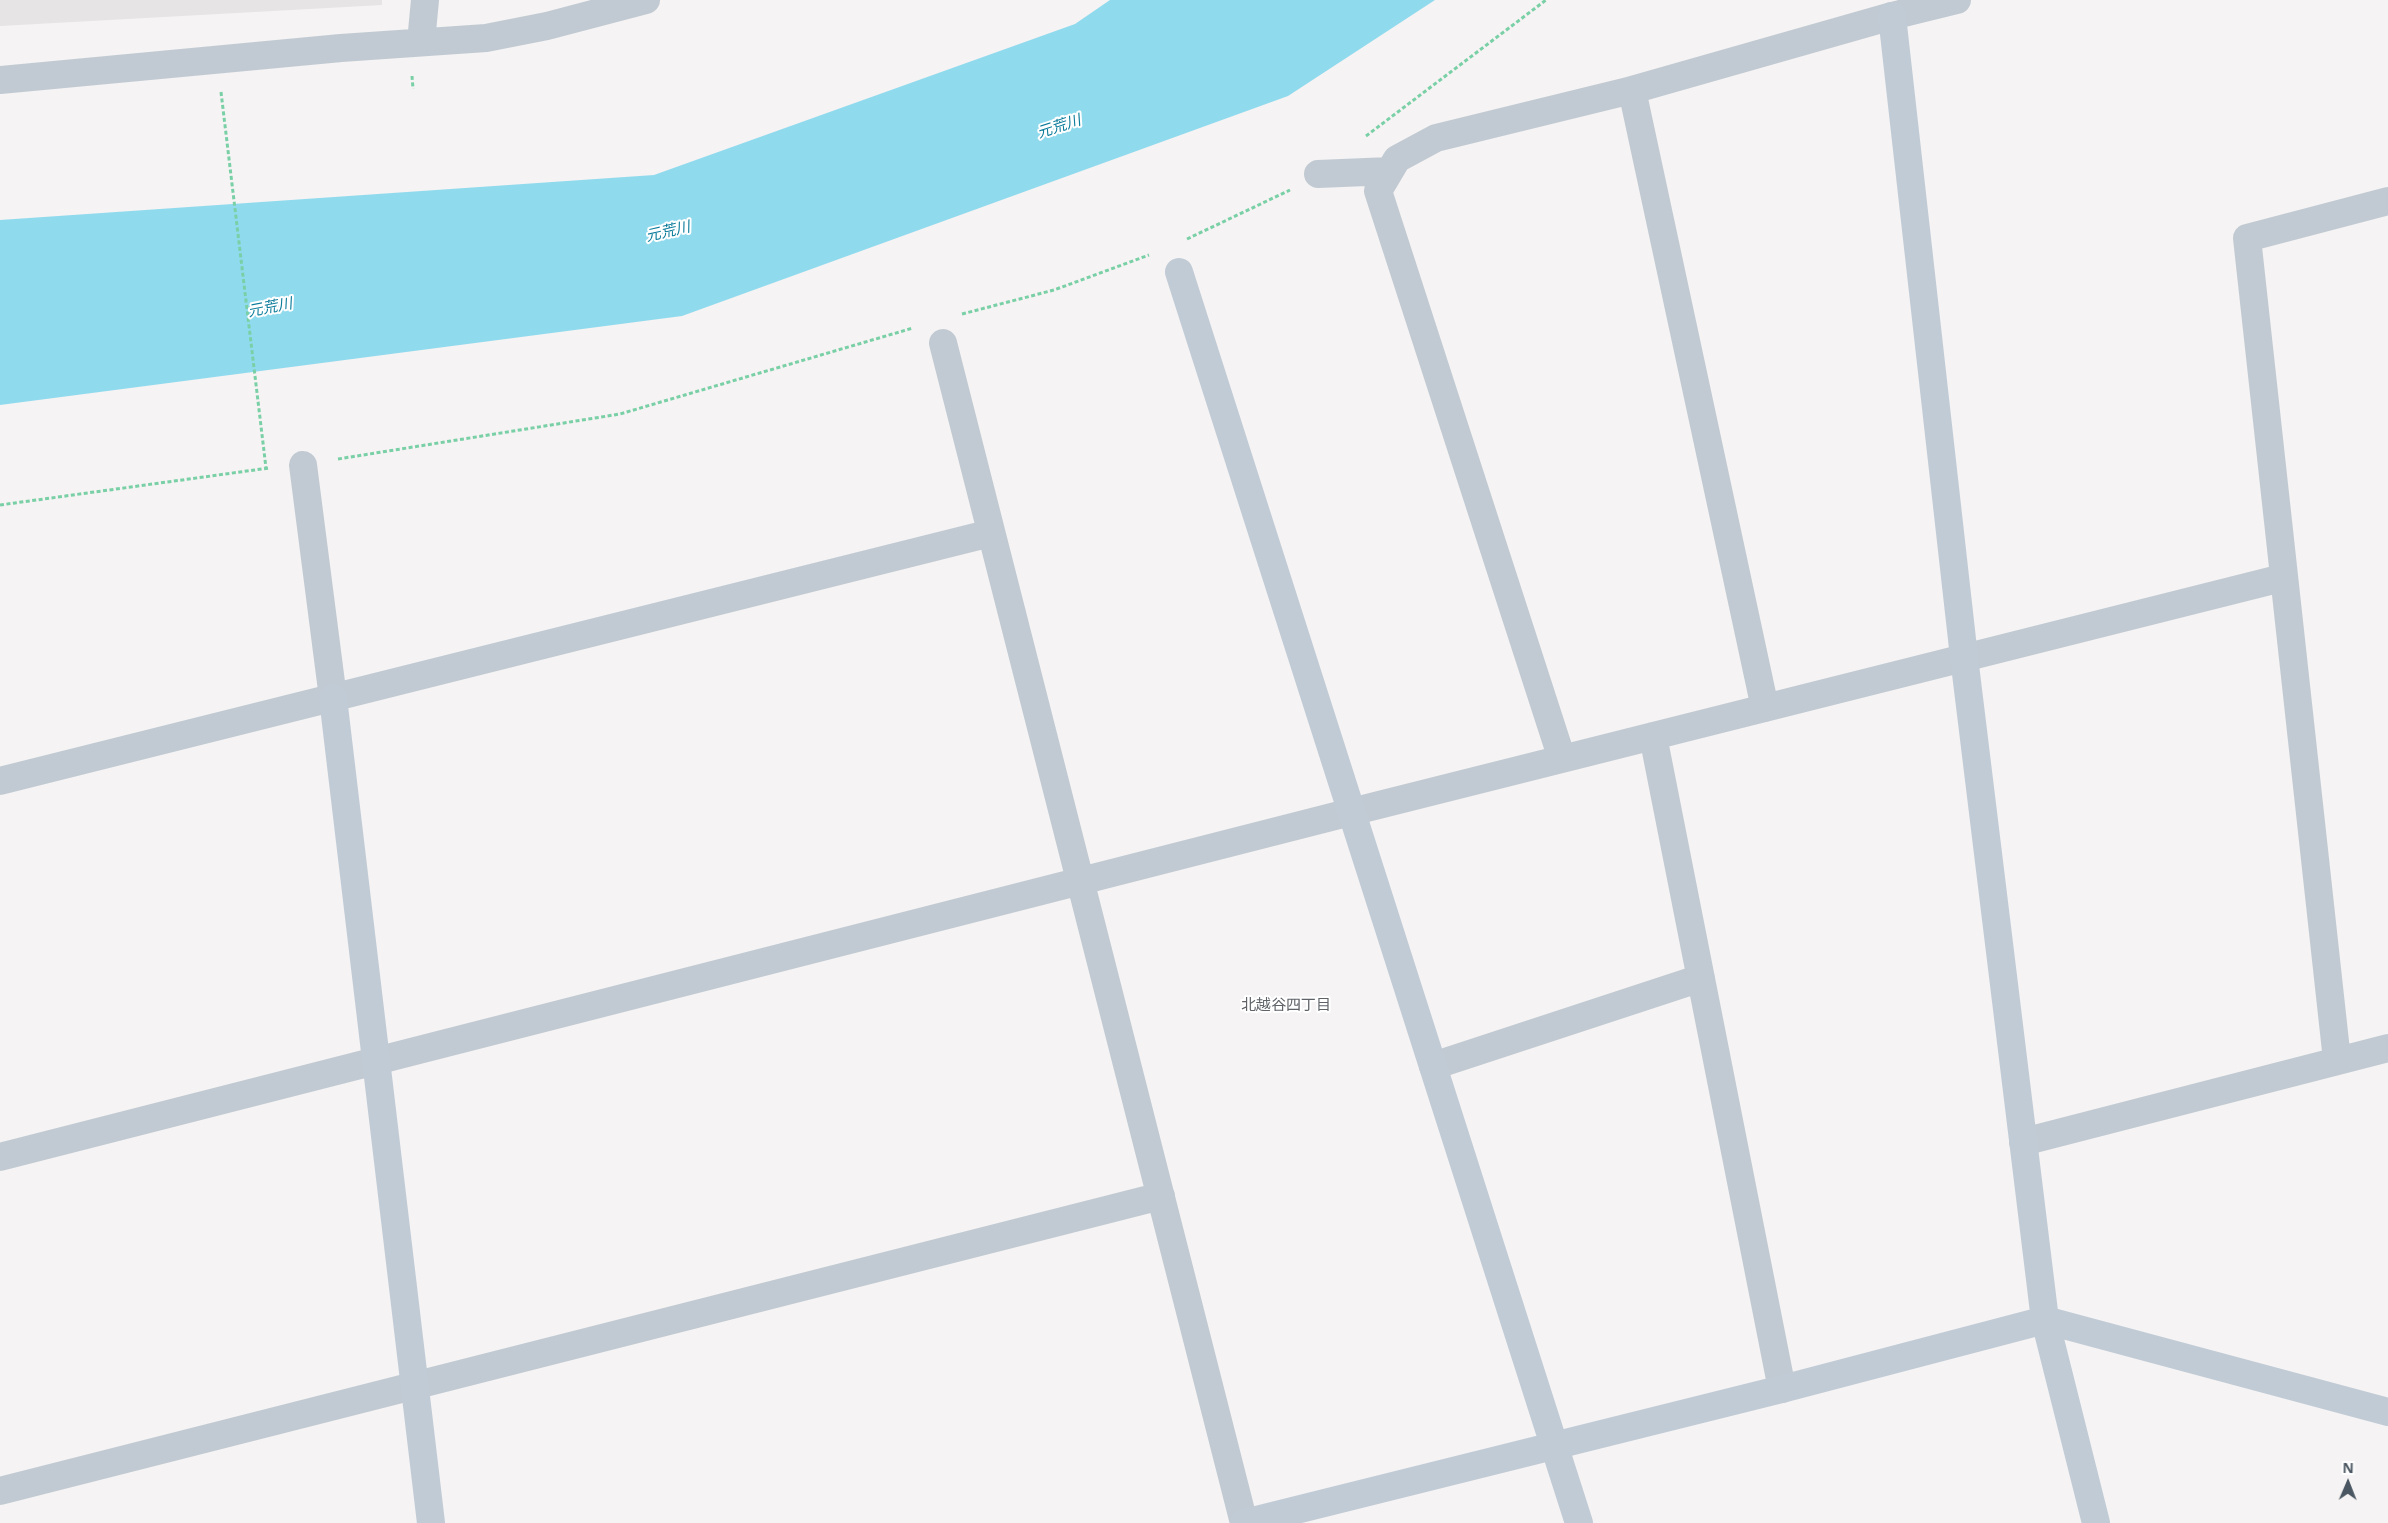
<!DOCTYPE html>
<html>
<head>
<meta charset="utf-8">
<style>
  body { margin:0 }
  #map { position:relative; width:2388px; height:1523px; overflow:hidden; background:#f5f3f3; font-family:"Open Sans",sans-serif }
  canvas { display:block }
  .north { position:absolute; left:2323px; top:1458px; width:50px; height:50px; -webkit-text-stroke:4px #fff; paint-order:stroke; rotate:1deg; font-size:14px; font-weight:700; line-height:20px; text-align:center; color:#4a5661 }
  .north::after { content:''; display:block; margin:auto; width:18px; height:22px; background:#4a5661; clip-path:polygon(50% 0,100% 100%,50% 72%,0 100%) }
</style>
</head>
<body>
<div id="map">
<canvas width="2388" height="1523"></canvas>
<div class="north">N</div>
</div>
<script>
const context = document.querySelector('canvas').getContext('2d');
context.lineJoin = 'round';
function fillPath(path, color) { context.fillStyle = color; context.fill(path, 'evenodd'); }
const poly = rows => new Path2D(rows.map(r => 'M' + r).join(''));
function stroke(path, color, width, dash) { context.strokeStyle = color; context.lineWidth = width; context.lineCap = dash ? 'butt' : 'round'; context.setLineDash(dash || []); context.stroke(path); }
function write(font, color, halo, rows, align = 'center') {
  context.font = font + ' "Open Sans","Noto Sans JP",sans-serif'; context.lineWidth = 4; context.setLineDash([]); context.textBaseline = 'middle'; context.strokeStyle = halo; context.fillStyle = color; for (const [text, x, y, turn = 0] of rows) {
    context.save(); context.translate(x, y); context.rotate((+turn || 0) * Math.PI / 180); context.textAlign = isNaN(turn) ? turn : align; if (halo) context.strokeText(text, 0, 0); context.fillText(text, 0, 0); context.restore();
  }
}
fillPath(poly([
  [0,0,382,0,382,5,0,26]
]), '#e6e4e5');
fillPath(poly([
  [1110,0,1435,0,1288,96,682,316,0,405,0,220,654,175,1075,24]
]), '#90daee');
stroke(poly([
  [412,76,413,89],
  [221,92,266,468],
  [1366,136,1546,0],
  [1187,239,1290,190],
  [962,314,1054,290,1149,255],
  [338,459,620,414,913,328],
  [0,505,269,468]
]), '#7ad0a6', 3, [4, 2.5]);
stroke(poly([
  [421,42,425,0],
  [0,80,341,48,486,38,547,26,646,0],
  [1632,90,1765,708],
  [1318,174,1390,171],
  [943,343,1244,1523],
  [303,465,333,698],
  [1653,736,1782,1389],
  [1562,759,1378,191,1397,159,1436,138,1632,90,1892,16,1957,0],
  [0,781,991,533],
  [2337,1060,2247,238,2388,201],
  [1433,1066,1701,978],
  [2023,1142,2388,1048],
  [0,1157,1351,812,2282,578],
  [0,1491,1161,1196]
]), '#c1cad2', 28);
stroke(poly([
  [1892,16,1964,657,2045,1320,2096,1523],
  [1179,272,1579,1523],
  [333,698,431,1523],
  [1244,1523,1782,1389,2045,1320,2388,1412]
]), '#c1cbd6', 28);
write('italic 15px', '#0c7c9b', '#fff', [
  ["元荒川",1059,127,-18],
  ["元荒川",668,232,-13],
  ["元荒川",270,308,-11]
]);
write('15px', '#5f6368', '#fff', [
  ["北越谷四丁目",1286,1006]
]);
</script>
</body>
</html>
